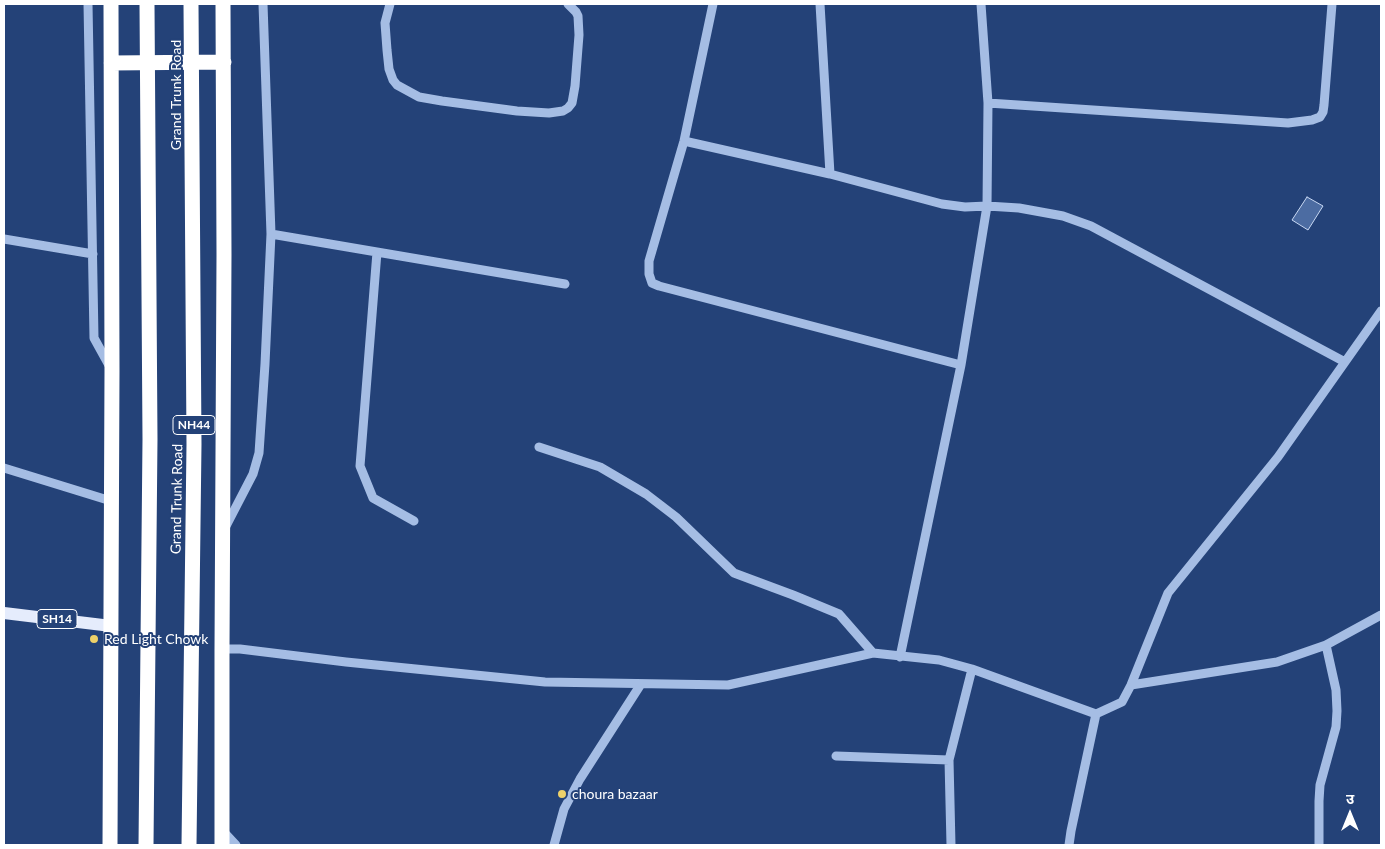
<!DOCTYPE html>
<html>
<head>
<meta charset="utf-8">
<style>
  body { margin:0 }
  #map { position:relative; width:1385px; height:849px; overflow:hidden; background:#244278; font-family:Lato,"Noto Sans Devanagari",sans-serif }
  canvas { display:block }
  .frame { position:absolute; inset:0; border:5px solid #fff; pointer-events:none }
  .north { position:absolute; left:1325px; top:789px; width:50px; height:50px; -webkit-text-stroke:4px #244278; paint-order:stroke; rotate:0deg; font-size:14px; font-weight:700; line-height:20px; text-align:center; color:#fff }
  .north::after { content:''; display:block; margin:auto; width:18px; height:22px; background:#fff; clip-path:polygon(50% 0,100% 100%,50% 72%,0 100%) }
</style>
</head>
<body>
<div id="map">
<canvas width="1385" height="849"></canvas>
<div class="frame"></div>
<div class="north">उ</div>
</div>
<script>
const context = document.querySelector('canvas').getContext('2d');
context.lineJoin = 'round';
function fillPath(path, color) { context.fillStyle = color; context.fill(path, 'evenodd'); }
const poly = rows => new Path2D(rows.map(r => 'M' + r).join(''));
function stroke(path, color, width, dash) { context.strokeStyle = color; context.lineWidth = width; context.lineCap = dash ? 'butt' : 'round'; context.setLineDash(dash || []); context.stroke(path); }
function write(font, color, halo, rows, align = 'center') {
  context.font = font + ' Lato,sans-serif'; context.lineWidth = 4; context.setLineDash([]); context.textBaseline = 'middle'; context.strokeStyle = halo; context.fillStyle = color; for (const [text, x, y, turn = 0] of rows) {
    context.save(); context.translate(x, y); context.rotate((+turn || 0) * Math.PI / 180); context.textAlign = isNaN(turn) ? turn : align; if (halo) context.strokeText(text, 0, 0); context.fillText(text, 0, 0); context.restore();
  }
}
const building = poly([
  [1307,197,1323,206,1308,230,1292,220,1307,197]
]);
fillPath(building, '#4c6ca2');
stroke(building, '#c8d8f3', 1);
stroke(poly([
  [88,4,94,338,110,367],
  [390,4,385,23,387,50,389,69,393,80,397,85,419,97,442,101,517,111,549,113,563,111,568,108,572,103,575,86,579,35,578,16,576,12,568,4],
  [713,4,684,141,649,261,649,274,652,283,659,286,961,365],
  [820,4,830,174],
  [988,103,1288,123,1312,120,1320,117,1323,112,1324,105,1332,4],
  [684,141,830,174,942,204,965,207,987,206,1019,208,1063,216,1091,226,1345,362],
  [271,234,565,284],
  [4,239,93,254],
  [377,252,360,466,373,498,414,521],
  [539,447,600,467,646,494,676,517,734,573,793,595,839,614,873,653],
  [4,468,111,501],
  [225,528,253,474,259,453,265,364,271,234,263,4],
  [222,649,240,649,346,662,545,682,728,685,873,653,939,660,972,669,1096,714,1122,702,1131,685,1168,593,1278,457,1381,311],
  [900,657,961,365,987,206,988,103,981,4],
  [1131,685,1277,662,1326,645,1381,615],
  [836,756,949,760],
  [222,830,236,845],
  [554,845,564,809,580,779,641,684],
  [951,845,949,760,972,669],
  [1069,845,1071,831,1096,714],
  [1319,845,1319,801,1320,785,1336,727,1337,711,1336,690,1326,645]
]), '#a5bde4', 9);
stroke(poly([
  [4,613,111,626]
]), '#e5ecfc', 12);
stroke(poly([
  [111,63,224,62],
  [110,845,112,371,111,4],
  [222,845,222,649,224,255,223,4]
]), '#fff', 15);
stroke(poly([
  [146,845,150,439,147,4],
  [189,845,194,444,191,4]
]), '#fff', 15);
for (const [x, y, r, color] of [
  [94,639,5,"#eed169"],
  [562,794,5,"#eed169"]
]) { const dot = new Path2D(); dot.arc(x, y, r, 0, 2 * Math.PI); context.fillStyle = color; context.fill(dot); stroke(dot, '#244278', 2); }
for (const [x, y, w] of [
  [194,425,42],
  [57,619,40]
]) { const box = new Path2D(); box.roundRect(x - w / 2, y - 9.5, w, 19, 4); context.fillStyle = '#244278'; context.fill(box); stroke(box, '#fff', 1); }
write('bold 12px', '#fff', null, [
  ["NH44",194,425],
  ["SH14",57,619]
]);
write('14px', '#fff', '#244278', [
  ["Grand Trunk Road",176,95,-90],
  ["Grand Trunk Road",177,499,-89]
]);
write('14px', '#fff', '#244278', [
  ["Red Light Chowk",104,639],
  ["choura bazaar",572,794]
], 'left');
</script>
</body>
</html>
